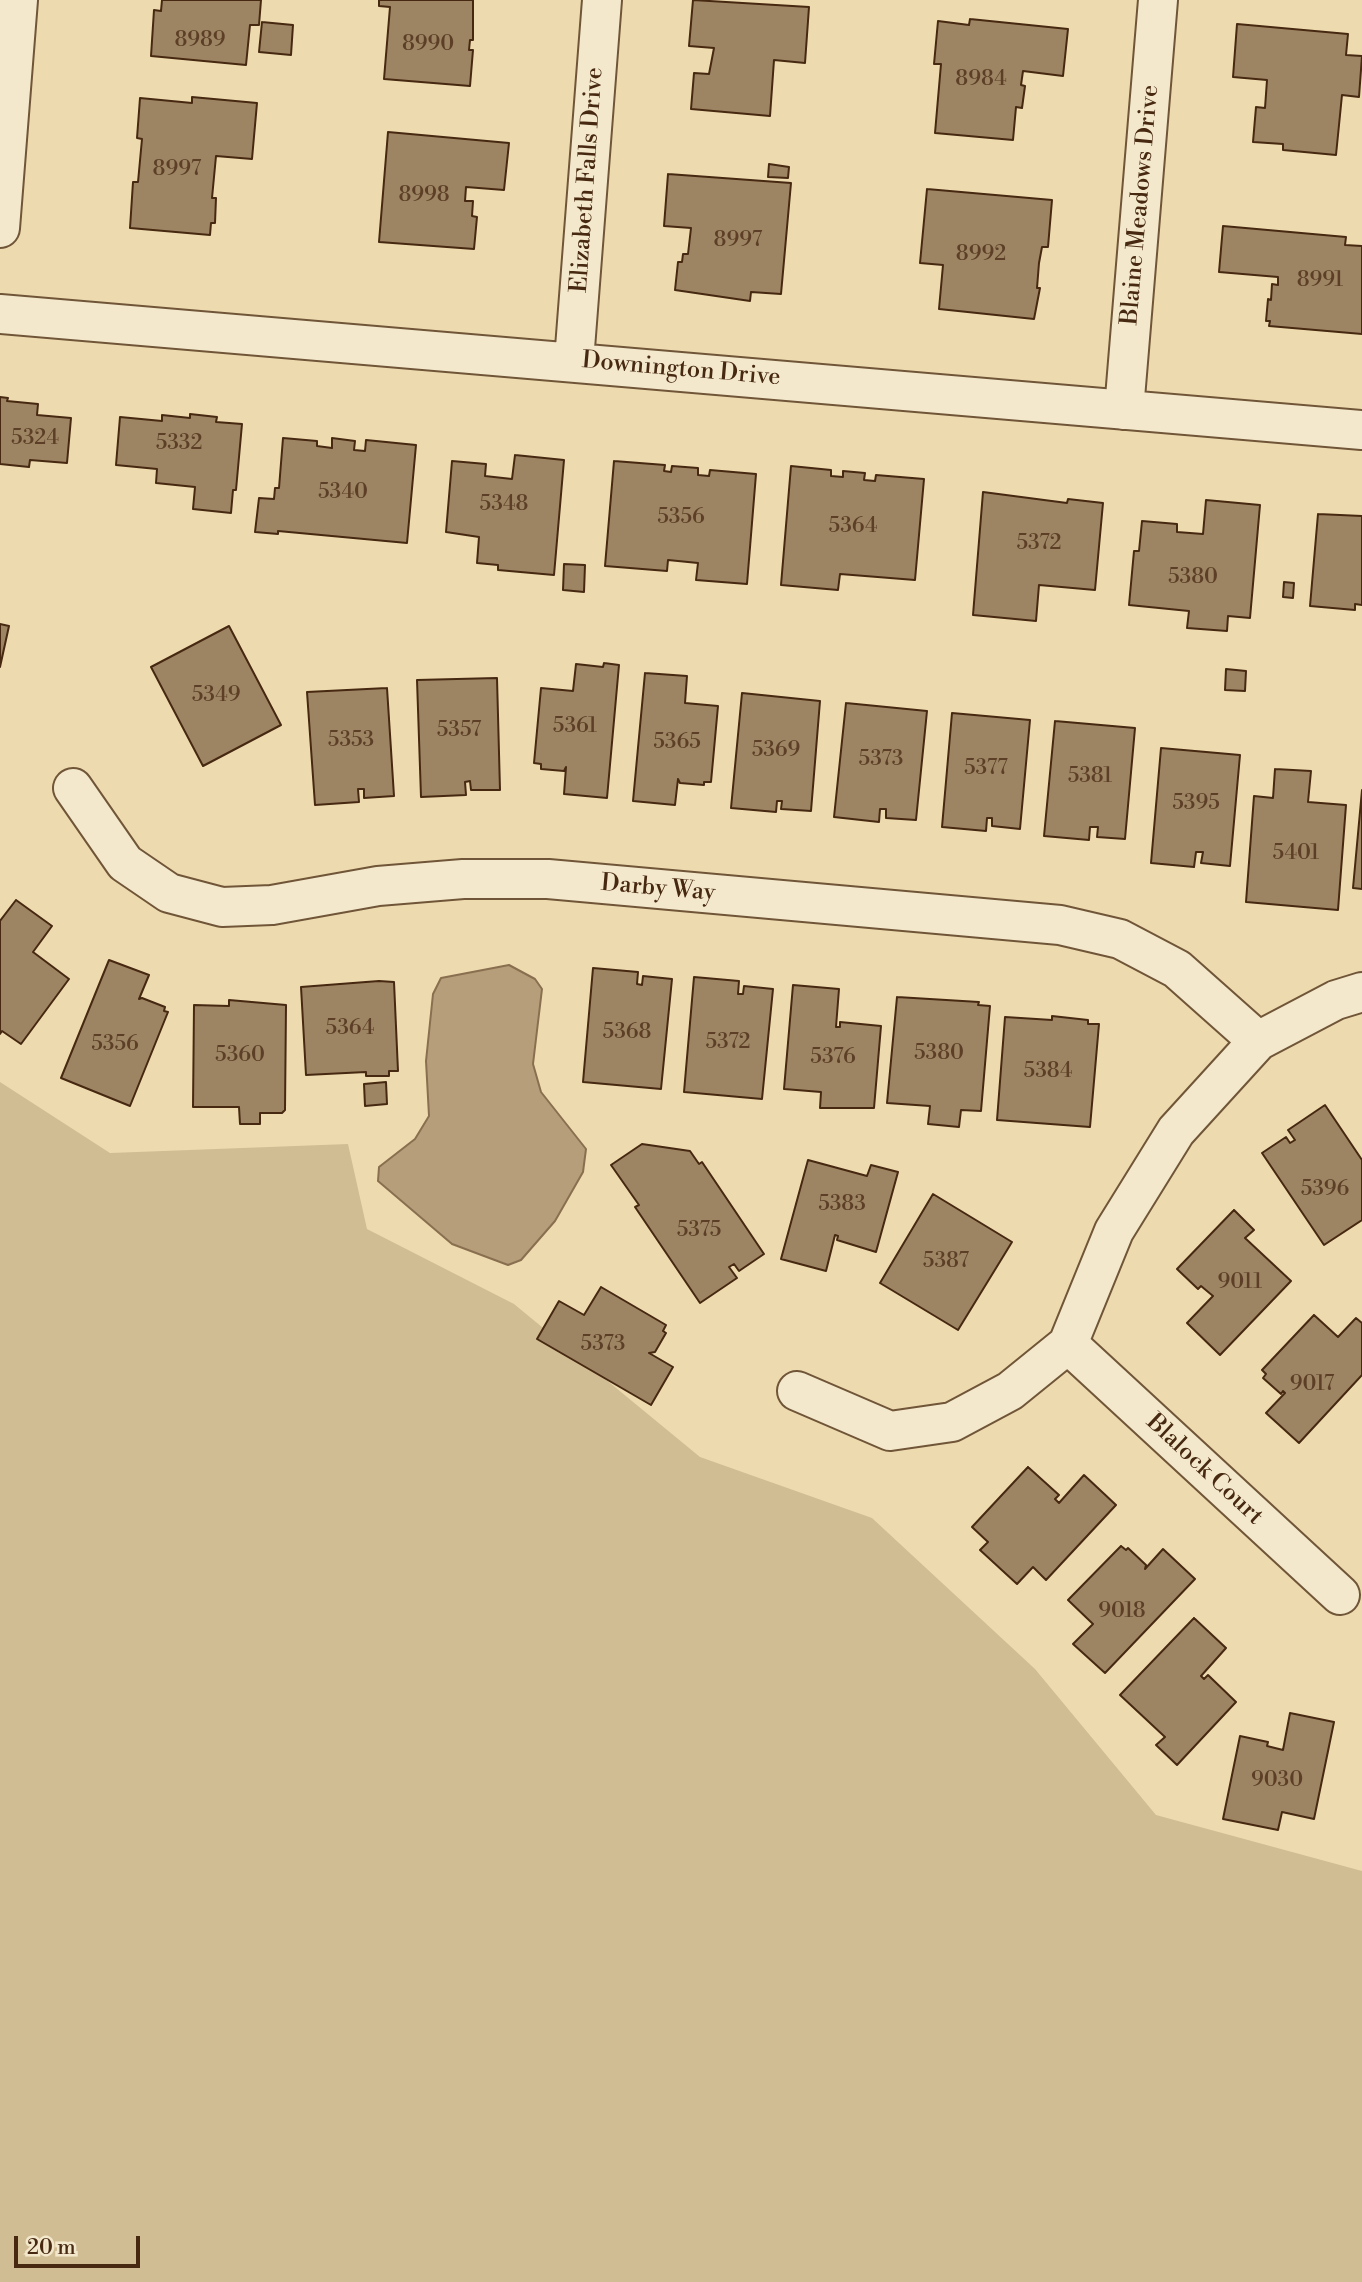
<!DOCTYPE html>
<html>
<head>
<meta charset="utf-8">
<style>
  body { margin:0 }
  #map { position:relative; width:1362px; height:2282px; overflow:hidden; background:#eddbaf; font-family:"Libre Bodoni",serif }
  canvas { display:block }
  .scale { position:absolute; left:14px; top:2236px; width:126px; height:32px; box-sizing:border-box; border:4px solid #472811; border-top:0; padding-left:9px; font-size:21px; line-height:24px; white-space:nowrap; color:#472811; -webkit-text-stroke:5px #f3e8cb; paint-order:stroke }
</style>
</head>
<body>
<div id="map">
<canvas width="1362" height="2282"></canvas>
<div class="scale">20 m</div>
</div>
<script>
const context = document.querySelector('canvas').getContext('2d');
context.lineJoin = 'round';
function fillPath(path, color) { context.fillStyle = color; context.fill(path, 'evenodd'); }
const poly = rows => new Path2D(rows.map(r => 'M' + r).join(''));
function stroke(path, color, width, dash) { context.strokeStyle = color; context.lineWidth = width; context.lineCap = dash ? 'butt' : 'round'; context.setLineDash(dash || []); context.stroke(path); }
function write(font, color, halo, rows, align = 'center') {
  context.font = font + ' "Libre Bodoni",serif'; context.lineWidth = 6; context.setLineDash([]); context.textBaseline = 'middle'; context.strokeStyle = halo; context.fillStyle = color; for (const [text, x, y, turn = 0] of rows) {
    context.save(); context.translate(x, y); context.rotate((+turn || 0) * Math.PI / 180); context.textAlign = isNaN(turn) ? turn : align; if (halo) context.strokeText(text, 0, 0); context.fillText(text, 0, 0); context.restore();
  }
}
fillPath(poly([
  [0,1082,110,1153,348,1144,367,1229,514,1304,700,1457,872,1518,1035,1669,1156,1815,1362,1871,1362,2282,0,2282]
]), '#d1bd94');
const water = poly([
  [509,965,535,979,542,989,533,1064,541,1092,586,1149,583,1172,555,1221,521,1260,508,1265,452,1244,378,1181,379,1167,415,1139,429,1116,426,1061,433,994,441,978,509,965]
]);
fillPath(water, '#b59e79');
stroke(water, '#896f4f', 2);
const building = poly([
  [162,0,261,0,259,25,250,25,246,65,151,56,154,10,161,11,162,0],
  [379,0,473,0,473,40,470,40,469,50,473,50,470,86,384,79,390,7,379,6,379,0],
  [693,0,809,7,805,63,774,60,770,116,691,109,694,73,709,74,714,48,689,46,693,0],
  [970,19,1068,29,1063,76,1023,71,1021,85,1025,86,1022,108,1016,107,1013,140,935,133,941,64,934,64,938,21,969,25,970,19],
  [262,22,293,25,291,55,259,52,262,22],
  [1237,24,1348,34,1346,55,1362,56,1359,97,1342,95,1336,155,1283,150,1283,144,1253,142,1256,107,1265,108,1267,80,1233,77,1237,24],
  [192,97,257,103,252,159,216,156,212,198,216,198,215,223,211,223,210,235,130,228,133,182,138,182,142,139,137,138,140,98,192,103,192,97],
  [388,132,509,143,504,190,466,187,465,201,473,201,472,216,477,217,474,249,379,242,388,132],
  [769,164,789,167,788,178,768,177,769,164],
  [668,174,791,183,781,294,751,292,750,301,675,290,678,262,682,262,683,254,688,254,691,228,664,226,668,174],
  [927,189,1052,200,1048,247,1042,247,1039,263,1037,288,1040,288,1034,319,939,309,943,265,920,263,927,189],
  [1223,226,1346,237,1345,245,1362,246,1362,334,1269,326,1270,321,1266,321,1268,299,1271,300,1272,284,1278,285,1278,277,1219,272,1223,226],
  [0,397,8,398,7,401,38,404,37,415,71,418,67,463,30,460,29,467,0,464,0,397],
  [190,414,217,417,216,422,242,424,236,490,233,490,231,513,193,509,195,487,156,483,157,469,116,465,120,417,162,421,162,415,190,418,190,414],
  [283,438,317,441,317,446,332,448,332,438,355,441,354,450,365,451,366,440,416,445,407,543,278,531,278,534,255,532,259,498,274,499,275,488,279,488,283,438],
  [515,455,564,460,554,575,498,570,498,565,477,563,479,537,446,532,452,461,486,464,485,476,512,479,515,455],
  [614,461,665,465,664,471,671,472,672,466,698,468,698,475,709,476,710,470,756,474,747,584,696,580,698,563,668,560,667,571,605,566,614,461],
  [791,466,831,470,831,476,843,477,843,471,865,473,864,480,875,481,876,475,924,479,915,580,840,574,838,590,781,585,791,466],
  [983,492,1067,503,1068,499,1103,503,1095,590,1039,585,1036,621,973,615,983,492],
  [1206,500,1260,505,1250,618,1228,616,1227,631,1187,628,1189,611,1129,605,1134,551,1139,551,1142,521,1177,524,1177,532,1203,534,1206,500],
  [1318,514,1362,516,1362,605,1355,604,1355,610,1310,606,1318,514],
  [564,564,585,565,584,592,563,590,564,564],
  [1284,582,1294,583,1293,598,1283,597,1284,582],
  [0,624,9,626,0,667,0,624],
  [229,626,281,725,203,766,151,667,229,626],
  [604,663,619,665,607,798,564,794,566,767,564,771,541,769,541,764,534,763,541,688,573,691,576,664,603,667,604,663],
  [1226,669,1246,671,1245,691,1225,690,1226,669],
  [645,673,687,676,685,703,718,706,711,782,704,782,704,785,680,783,678,779,675,805,633,801,645,673],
  [497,678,500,790,471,790,470,781,465,782,466,795,421,797,417,680,497,678],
  [387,688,394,796,364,798,364,789,358,789,359,802,315,805,307,692,387,688],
  [742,693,820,701,811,811,781,809,782,801,777,801,776,812,731,808,742,693],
  [846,703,927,711,916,820,886,818,886,809,880,809,879,822,834,817,846,703],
  [952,713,1030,720,1020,829,992,826,992,818,987,818,986,831,942,827,952,713],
  [1055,721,1135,728,1125,839,1097,837,1098,827,1090,827,1089,840,1044,836,1055,721],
  [1161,748,1240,755,1230,866,1201,863,1203,852,1196,852,1194,867,1151,863,1161,748],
  [1275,769,1311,771,1308,802,1346,805,1338,910,1246,902,1254,796,1273,798,1275,769],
  [1362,790,1362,889,1353,888,1362,790],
  [16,900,52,926,33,952,69,979,21,1044,2,1031,0,1034,0,921,16,900],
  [109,960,149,975,139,999,142,998,165,1007,164,1011,168,1012,130,1106,61,1078,109,960],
  [593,968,638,972,637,984,642,985,643,976,672,979,661,1089,583,1082,593,968],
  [694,977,739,981,738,994,743,994,744,986,773,989,762,1099,684,1092,694,977],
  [379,981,394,982,398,1071,389,1071,389,1076,366,1076,366,1072,306,1075,301,987,379,981],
  [793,985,839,989,836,1027,840,1027,840,1022,881,1026,874,1108,820,1108,821,1092,784,1089,793,985],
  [897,997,979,1002,978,1005,990,1006,981,1111,961,1110,959,1127,928,1124,930,1106,887,1103,897,997],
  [229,1000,286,1005,285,1110,282,1113,260,1113,260,1124,240,1124,239,1107,193,1107,194,1005,229,1006,229,1000],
  [1052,1016,1088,1020,1088,1024,1099,1024,1090,1127,997,1120,1005,1017,1052,1020,1052,1016],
  [386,1082,387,1104,365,1106,364,1084,386,1082],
  [1325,1105,1362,1160,1362,1220,1324,1245,1262,1153,1286,1137,1290,1143,1295,1140,1288,1130,1325,1105],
  [642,1144,690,1151,699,1164,702,1162,764,1254,739,1271,734,1264,729,1267,737,1278,700,1303,635,1207,639,1205,611,1165,642,1144],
  [808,1160,867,1176,871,1165,898,1172,876,1252,837,1240,838,1236,835,1235,826,1271,781,1259,808,1160],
  [933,1194,1012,1242,958,1330,880,1283,933,1194],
  [1234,1210,1254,1230,1245,1238,1291,1281,1220,1355,1187,1323,1213,1296,1201,1286,1198,1289,1177,1269,1234,1210],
  [601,1287,666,1325,663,1331,666,1333,655,1352,649,1353,673,1367,651,1405,537,1339,559,1301,584,1315,601,1287],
  [1314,1315,1338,1337,1356,1318,1362,1323,1362,1375,1299,1443,1266,1413,1285,1393,1283,1391,1281,1394,1263,1378,1266,1374,1262,1370,1314,1315],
  [1028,1467,1059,1495,1055,1499,1059,1503,1084,1475,1116,1505,1046,1580,1033,1567,1017,1584,980,1550,988,1542,972,1527,1028,1467],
  [1121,1546,1126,1550,1128,1548,1146,1565,1145,1569,1163,1549,1195,1579,1105,1673,1073,1644,1093,1624,1068,1600,1121,1546],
  [1194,1618,1226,1648,1201,1676,1204,1679,1208,1675,1236,1702,1177,1765,1156,1745,1165,1737,1120,1695,1194,1618],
  [1290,1713,1334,1722,1314,1819,1282,1812,1278,1830,1223,1819,1240,1736,1268,1742,1267,1746,1283,1750,1290,1713]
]);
fillPath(building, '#9d8563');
stroke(building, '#472811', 2);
const minor = poly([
  [0,228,18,0],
  [0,314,1362,430],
  [574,361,602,0],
  [1124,410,1158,0],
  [73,788,125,863,169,893,222,907,272,905,378,886,463,879,548,879,1060,925,1120,939,1177,969,1258,1041],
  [1068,1344,1340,1595],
  [797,1391,890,1431,952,1422,1010,1391,1068,1344,1114,1231,1176,1131,1258,1041,1336,1000,1362,992]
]);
stroke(minor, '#705538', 42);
stroke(minor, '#f3e8cb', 38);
write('21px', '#5c3f26', null, [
  ["8989",200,41],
  ["8990",428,45],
  ["8984",981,80],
  ["8997",177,170],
  ["8998",424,196],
  ["8997",738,241],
  ["8992",981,255],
  ["8991",1320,281],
  ["5324",35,439],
  ["5332",179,444],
  ["5340",343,493],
  ["5348",504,505],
  ["5356",681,518],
  ["5364",853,527],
  ["5372",1039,544],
  ["5380",1193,578],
  ["5349",216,696],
  ["5361",575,727],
  ["5357",459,731],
  ["5353",351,741],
  ["5365",677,743],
  ["5369",776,751],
  ["5373",881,760],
  ["5377",986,769],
  ["5381",1090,777],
  ["5395",1196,804],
  ["5401",1296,854],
  ["5364",350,1029],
  ["5368",627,1033],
  ["5372",728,1043],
  ["5356",115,1045],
  ["5380",939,1054],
  ["5360",240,1056],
  ["5376",833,1058],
  ["5384",1048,1072],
  ["5396",1325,1190],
  ["5383",842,1205],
  ["5375",699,1231],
  ["5387",946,1262],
  ["9011",1240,1283],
  ["5373",603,1345],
  ["9017",1312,1385],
  ["9018",1122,1612],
  ["9030",1277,1781]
]);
write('24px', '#472811', '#f3e8cb', [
  ["Elizabeth Falls Drive",588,180,-86],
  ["Blaine Meadows Drive",1141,205,-85],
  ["Downington Drive",681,370,5],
  ["Darby Way",658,889,5],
  ["Blalock Court",1204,1470,43]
]);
</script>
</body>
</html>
